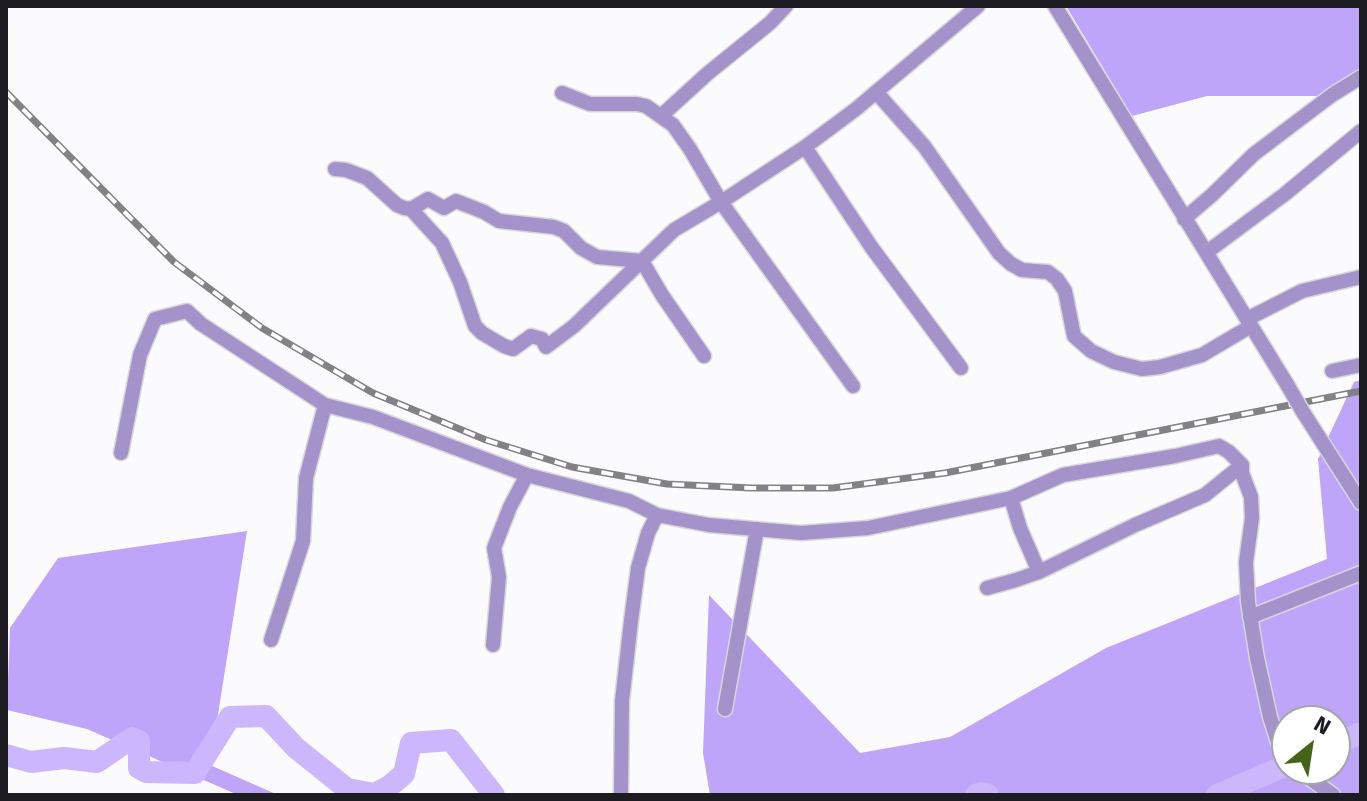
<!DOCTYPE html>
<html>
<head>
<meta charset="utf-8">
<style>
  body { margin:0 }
  #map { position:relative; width:1367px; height:801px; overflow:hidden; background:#fbfafd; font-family:"Fira Sans",sans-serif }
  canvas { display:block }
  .frame { position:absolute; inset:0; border:8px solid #1e1c23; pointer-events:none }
  .north { position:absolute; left:1271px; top:705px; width:80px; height:80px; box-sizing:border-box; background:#fff; border:2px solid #a5a4a7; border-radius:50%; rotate:30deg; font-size:22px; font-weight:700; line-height:32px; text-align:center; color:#1e1c23 }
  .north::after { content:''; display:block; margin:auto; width:28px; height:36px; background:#446419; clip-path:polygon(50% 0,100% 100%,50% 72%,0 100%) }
</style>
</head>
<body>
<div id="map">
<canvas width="1367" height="801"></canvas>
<div class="frame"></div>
<div class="north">N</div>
</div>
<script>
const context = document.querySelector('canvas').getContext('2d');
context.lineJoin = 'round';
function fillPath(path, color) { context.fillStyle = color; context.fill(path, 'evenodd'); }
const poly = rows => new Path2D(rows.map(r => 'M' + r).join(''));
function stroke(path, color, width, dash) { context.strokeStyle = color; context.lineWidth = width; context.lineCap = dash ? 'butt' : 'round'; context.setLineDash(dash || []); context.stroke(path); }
fillPath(poly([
  [1066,6,1361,6,1361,69,1318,96,1207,96,1132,116],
  [1361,380,1361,795,710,795,703,753,709,595,860,753,950,737,1106,648,1327,559,1318,459,1354,382],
  [1287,721,1335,721,1335,769,1287,769],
  [247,531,210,765,278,795,238,795,87,729,7,710,10,628,58,558]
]), '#bfa5fa');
stroke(poly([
  [1335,744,1361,733],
  [6,755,31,762,64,758,97,762,132,738,139,741,139,768,146,772,195,773,230,717,266,716,296,748,347,789,375,794,391,785,404,774,411,743,451,740,494,795],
  [976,795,981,793,988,795],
  [1217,795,1287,765]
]), '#ccb7fc', 22);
const minor = poly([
  [1055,6,1288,386],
  [876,92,924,146,999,253,1011,264,1022,270,1048,272,1057,279,1065,291,1074,336,1091,351,1114,362,1142,369,1160,367,1202,355,1251,326],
  [562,93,590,104,637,104,646,106,673,125,690,149,721,202,853,386],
  [661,116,707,74,770,23,786,6],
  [805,147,872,248,961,368],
  [335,169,346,170,367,178,397,205,404,208,411,209,428,199,444,208,456,201,484,212,499,221,554,227,564,231,581,248,597,257,642,261,662,295,704,356],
  [411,209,442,243,460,282,475,326,482,333,504,346,513,349,531,336,542,339,546,347,574,326,674,230,721,202,805,147,856,109,978,6],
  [1184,219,1212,195,1254,154,1332,95,1361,77],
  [1207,252,1285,194,1361,131],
  [1247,319,1302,291,1361,277],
  [1332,371,1361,365],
  [1303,412,1361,503],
  [121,453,140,355,155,319,187,311,201,324,325,405,373,417,527,475,629,501,657,515,709,525,801,533,868,528,1011,498,1063,475,1175,456,1219,446,1229,452,1242,465,1242,473,1251,497,1252,518,1246,562,1248,602,1257,658,1270,717,1283,758,1287,761],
  [1011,498,1020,528,1039,572],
  [987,588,1016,580,1039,572,1135,525,1205,495,1242,465],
  [1250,617,1361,573],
  [271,640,303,541,306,478,325,405],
  [493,645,499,577,494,548,510,507,527,475],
  [725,709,757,529],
  [1297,769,1333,795],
  [621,793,622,701,631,621,638,568,648,533,657,515]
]);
stroke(minor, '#d8d6da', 17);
stroke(minor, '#a493cb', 14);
const rail = poly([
  [6,92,174,262,262,328,373,393,486,440,572,467,667,484,751,488,833,488,945,473,1361,391]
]);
stroke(rail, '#838186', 7);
stroke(rail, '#fff', 4, [12]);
const minorBridge = poly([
  [1288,386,1303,412]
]);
stroke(minorBridge, '#d8d6da', 17, []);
stroke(minorBridge, '#a493cb', 14);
</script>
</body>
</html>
